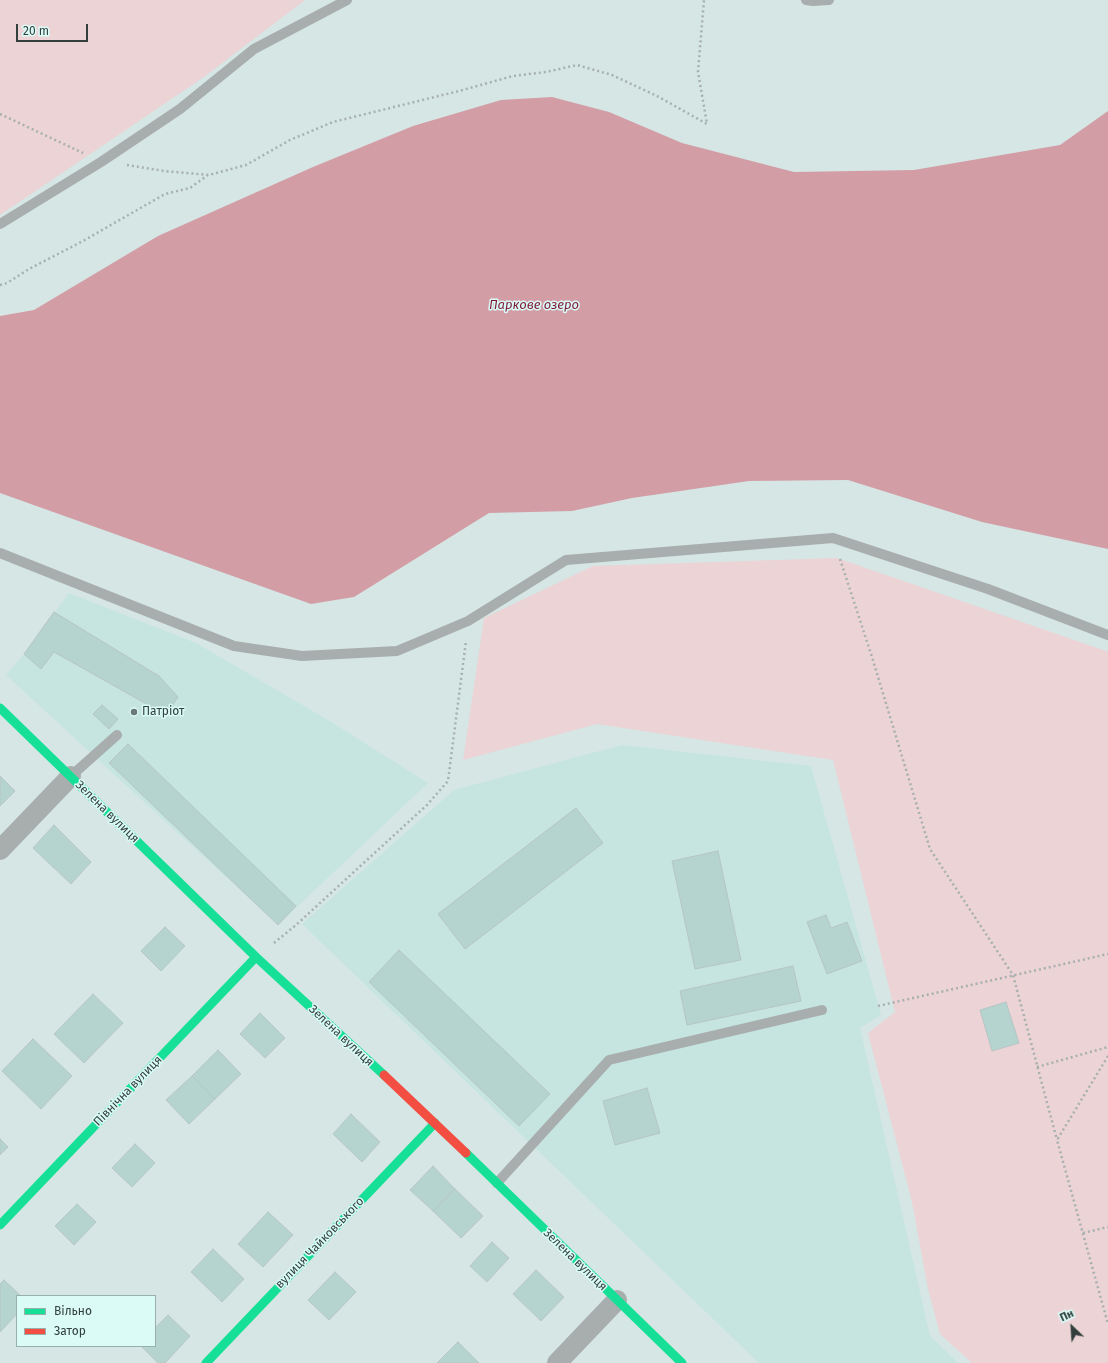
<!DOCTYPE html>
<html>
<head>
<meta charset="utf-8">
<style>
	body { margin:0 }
	#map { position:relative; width:1108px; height:1363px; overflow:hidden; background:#d5e6e4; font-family:"Fira Sans",sans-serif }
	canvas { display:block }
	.legend { position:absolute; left:16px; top:1295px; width:140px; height:52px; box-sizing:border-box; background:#dafbf6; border:1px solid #97b0ac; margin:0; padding:5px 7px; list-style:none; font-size:12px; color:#323f3d }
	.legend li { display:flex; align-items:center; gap:8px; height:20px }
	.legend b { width:20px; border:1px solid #97b0ac }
	.north { position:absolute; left:1052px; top:1307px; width:40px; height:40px; -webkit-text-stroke:3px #dafbf6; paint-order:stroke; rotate:335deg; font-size:11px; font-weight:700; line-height:16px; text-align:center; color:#323f3d }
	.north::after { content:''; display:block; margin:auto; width:14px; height:18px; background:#323f3d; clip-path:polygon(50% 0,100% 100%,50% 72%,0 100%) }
	.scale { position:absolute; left:16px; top:24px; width:72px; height:18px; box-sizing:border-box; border:2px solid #323f3d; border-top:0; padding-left:5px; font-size:12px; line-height:14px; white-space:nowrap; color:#323f3d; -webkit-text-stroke:3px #dafbf6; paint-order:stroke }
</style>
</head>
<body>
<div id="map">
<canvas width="1108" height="1363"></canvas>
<ul class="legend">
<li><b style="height:5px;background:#16e098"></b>Вільно</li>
<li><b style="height:5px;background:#f24e42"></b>Затор</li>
</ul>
<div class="north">Пн</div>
<div class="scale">20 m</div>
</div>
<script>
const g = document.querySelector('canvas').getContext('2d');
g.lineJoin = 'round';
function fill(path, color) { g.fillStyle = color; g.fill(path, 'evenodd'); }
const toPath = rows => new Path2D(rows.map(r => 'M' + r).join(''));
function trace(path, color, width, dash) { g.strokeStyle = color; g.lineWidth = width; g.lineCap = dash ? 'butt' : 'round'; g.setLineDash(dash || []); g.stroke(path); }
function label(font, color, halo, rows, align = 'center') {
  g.font = font + ' "Fira Sans",sans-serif'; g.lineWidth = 3; g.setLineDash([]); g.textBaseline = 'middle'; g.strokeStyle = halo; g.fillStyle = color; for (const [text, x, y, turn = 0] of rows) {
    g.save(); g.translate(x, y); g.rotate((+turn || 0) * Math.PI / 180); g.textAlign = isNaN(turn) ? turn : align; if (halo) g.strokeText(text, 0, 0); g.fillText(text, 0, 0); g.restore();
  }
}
const built = toPath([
	[69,593,196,643,328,720,428,783,278,925,6,675,24,654],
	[622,745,811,766,881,1015,860,1028,930,1336,958,1363,759,1363,302,924,454,790]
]);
const green = toPath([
	[0,0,305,0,204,77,0,215],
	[837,558,1106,651,1108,651,1108,1363,972,1363,940,1334,928,1289,912,1202,868,1033,895,1012,833,760,597,724,463,760,484,618,593,566]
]);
const water = toPath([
	[552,97,609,112,682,143,794,172,914,170,1060,145,1108,111,1108,549,982,522,848,480,749,481,632,498,572,511,489,513,354,597,311,604,0,493,0,316,34,310,158,236,313,167,413,126,501,100]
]);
const building = toPath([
	[54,612,159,676,178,697,166,715,54,652,41,669,24,654,54,612],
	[102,705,118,719,109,729,93,714,102,705],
	[128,744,296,906,278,925,109,763,128,744],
	[0,776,15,791,0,806,0,776],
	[576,808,603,843,465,949,438,914,576,808],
	[54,825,91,862,71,884,33,848,54,825],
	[718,851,741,960,695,969,672,861,718,851],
	[826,915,831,928,847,922,862,961,827,974,807,922,826,915],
	[165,927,185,946,161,971,141,951,165,927],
	[399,950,550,1094,519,1126,369,982,399,950],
	[793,966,801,1001,687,1025,680,991,793,966],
	[93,994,123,1023,84,1063,54,1034,93,994],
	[1006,1002,1019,1043,992,1051,980,1010,1006,1002],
	[260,1013,285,1038,265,1058,240,1034,260,1013],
	[33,1039,72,1076,41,1109,2,1071,33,1039],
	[218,1050,241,1074,215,1099,192,1076,218,1050],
	[192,1076,215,1099,189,1124,166,1100,192,1076],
	[647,1088,660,1133,615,1145,603,1101,647,1088],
	[351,1114,380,1142,362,1162,333,1134,351,1114],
	[0,1139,8,1147,0,1155,0,1139],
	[135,1144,155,1163,132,1187,112,1168,135,1144],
	[433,1166,455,1189,433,1211,410,1190,433,1166],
	[455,1189,483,1216,461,1238,433,1211,455,1189],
	[77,1204,96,1222,74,1245,55,1226,77,1204],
	[268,1212,293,1235,263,1267,238,1244,268,1212],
	[492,1242,509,1258,487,1282,470,1266,492,1242],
	[213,1249,244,1279,222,1302,191,1272,213,1249],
	[536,1270,564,1297,541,1321,513,1294,536,1270],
	[335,1272,356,1292,329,1320,308,1300,335,1272],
	[4,1280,21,1296,17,1296,17,1314,0,1332,0,1284,4,1280],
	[168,1315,190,1336,165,1363,158,1363,141,1346,155,1346,155,1328,168,1315],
	[458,1342,479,1363,437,1363,458,1342]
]);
const path = toPath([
	[0,114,83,153],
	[127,165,164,171,209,175,246,165,290,140,333,122,459,91,513,76,546,72,577,65,612,75,657,96,707,124,698,72,704,0],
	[0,285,7,283,29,269,83,241,165,194,190,188,208,175],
	[840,559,872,657,930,849,1013,975,1057,1140],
	[274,943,296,925,427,805,448,781,466,641],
	[878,1006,1108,954],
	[1108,1056,1057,1140,1108,1324],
	[1037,1067,1108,1047],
	[1083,1233,1108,1227]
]);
const lane = toPath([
	[806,0,813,1,829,0],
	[0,224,101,162,180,109,254,49,347,0],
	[0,553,234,646,302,656,397,651,468,621,566,560,833,538,988,589,1108,635],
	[71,776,117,735],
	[497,1183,609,1060,822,1010]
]);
const street = toPath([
	[0,850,71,776],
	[557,1363,617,1300]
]);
const fast = toPath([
	[0,708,256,957,384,1075],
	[466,1153,682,1363],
	[0,1225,256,957],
	[206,1363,435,1123]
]);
const jam = toPath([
	[384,1075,466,1153]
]);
const markers = [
	[134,712,4,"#6b7977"]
];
const poiNames = [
	["Патріот",142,712]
];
const streetNames = [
	["Зелена вулиця",107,812,44],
	["Зелена вулиця",341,1036,43],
	["Північна вулиця",128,1091,-46],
	["вулиця Чайковського",320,1243,-46],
	["Зелена вулиця",575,1260,44]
];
const waterNames = [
	["Паркове озеро",534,305]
];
fill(built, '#c6e5e1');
fill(green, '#ecd3d6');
fill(water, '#d39da6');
fill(building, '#b5d3cf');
trace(building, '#b7c6c4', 1);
trace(path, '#a7b0ae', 2.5, [2, 3]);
trace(lane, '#a8aead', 10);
trace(street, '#a8aead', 20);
trace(fast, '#16e098', 9);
trace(jam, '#f24e42', 9);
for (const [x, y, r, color] of markers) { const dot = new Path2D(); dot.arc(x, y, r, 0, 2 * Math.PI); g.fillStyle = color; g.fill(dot); trace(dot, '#dafbf6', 1.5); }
label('12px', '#323f3d', '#dafbf6', poiNames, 'left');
label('12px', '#323f3d', '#dafbf6', streetNames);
label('italic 13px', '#7e1a36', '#dafbf6', waterNames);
</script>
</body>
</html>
